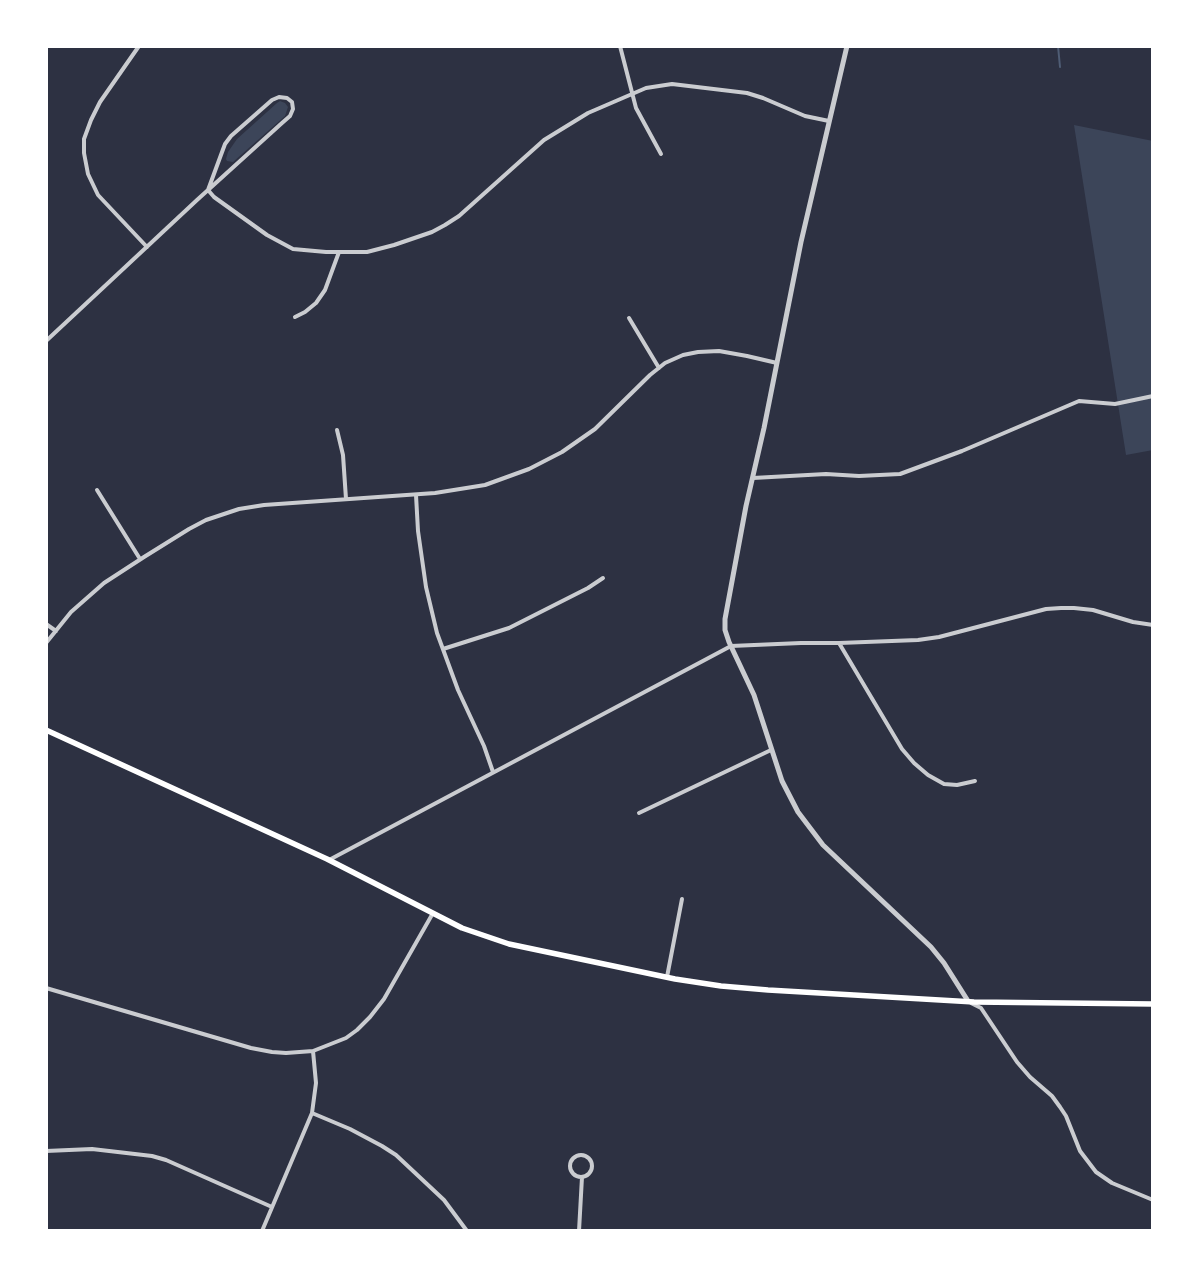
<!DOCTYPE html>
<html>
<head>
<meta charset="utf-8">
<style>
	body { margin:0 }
	#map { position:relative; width:1199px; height:1277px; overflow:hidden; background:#2d3142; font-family:"Zilla Slab",serif }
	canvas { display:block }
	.frame { position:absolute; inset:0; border:48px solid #fff; pointer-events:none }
</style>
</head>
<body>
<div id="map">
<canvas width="1199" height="1277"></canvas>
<div class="frame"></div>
</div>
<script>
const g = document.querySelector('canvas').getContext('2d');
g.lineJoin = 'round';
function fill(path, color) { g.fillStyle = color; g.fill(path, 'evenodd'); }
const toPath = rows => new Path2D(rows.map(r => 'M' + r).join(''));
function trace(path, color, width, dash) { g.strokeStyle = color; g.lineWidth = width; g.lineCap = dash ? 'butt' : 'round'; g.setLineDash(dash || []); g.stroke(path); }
const green = toPath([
	[280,101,285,103,288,107,285,116,233,162,227,161,226,159,228,152,237,139,277,103],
	[1074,125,1153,141,1153,450,1126,455]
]);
const stream = toPath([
	[1058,46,1060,67]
]);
const minor = toPath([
	[139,46,100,102,91,120,84,139,84,153,88,174,98,195,147,247],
	[620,46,636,108,661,154],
	[208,190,214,197,267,235,293,249,326,252,367,252,394,245,432,232,445,225,459,216,544,140,588,113,646,88,672,84,747,93,763,98,805,116,829,121],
	[295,317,305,312,316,303,325,290,339,252],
	[629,318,659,368],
	[46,341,197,200,282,123,290,116,293,109,292,102,287,98,279,97,272,100,231,136,225,144,208,190],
	[337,430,343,455,346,499],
	[753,478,826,474,859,476,900,474,962,451,1079,401,1115,404,1153,396],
	[97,490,140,559],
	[416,495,418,531,426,587,437,633,458,690,484,746,493,772],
	[46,624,56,631],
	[46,643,71,612,104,583,144,557,189,529,206,520,239,509,264,505,435,493,485,485,529,469,562,452,595,429,650,375,665,363,683,355,698,352,719,351,747,356,777,363],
	[839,643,902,749,914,763,928,775,944,784,957,785,975,781],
	[443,649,509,628,588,588,603,578],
	[639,813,771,750],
	[329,860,731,646,801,643,839,643,918,640,939,637,1046,609,1061,608,1074,608,1093,610,1133,622,1153,625],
	[667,977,682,899],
	[46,988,251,1048,272,1052,286,1053,313,1051,346,1038,357,1030,370,1017,384,999,433,913],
	[971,1003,981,1008,1017,1062,1030,1077,1052,1096,1060,1107,1066,1116,1080,1151,1096,1172,1112,1183,1153,1200],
	[312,1113,350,1129,382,1146,396,1155,444,1200,467,1231],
	[46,1151,92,1149,152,1156,166,1160,272,1207],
	'570 1166a11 11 0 1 1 22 0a11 11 0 1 1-22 0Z',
	[262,1231,312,1113,316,1083,313,1051],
	[579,1231,582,1177]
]);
const tertiary = toPath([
	[847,46,801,242,764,428,746,506,725,619,725,630,729,642,754,695,782,781,798,812,823,845,931,947,944,963,968,1001]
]);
const secondary = toPath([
	[46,730,327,859,462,928,509,944,675,979,721,986,768,990,974,1002,1153,1004]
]);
fill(green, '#3c4559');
trace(stream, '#4f5d75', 2);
trace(minor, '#caccd0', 4);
trace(tertiary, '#caccd0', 5);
trace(secondary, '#fff', 5.5);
</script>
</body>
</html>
